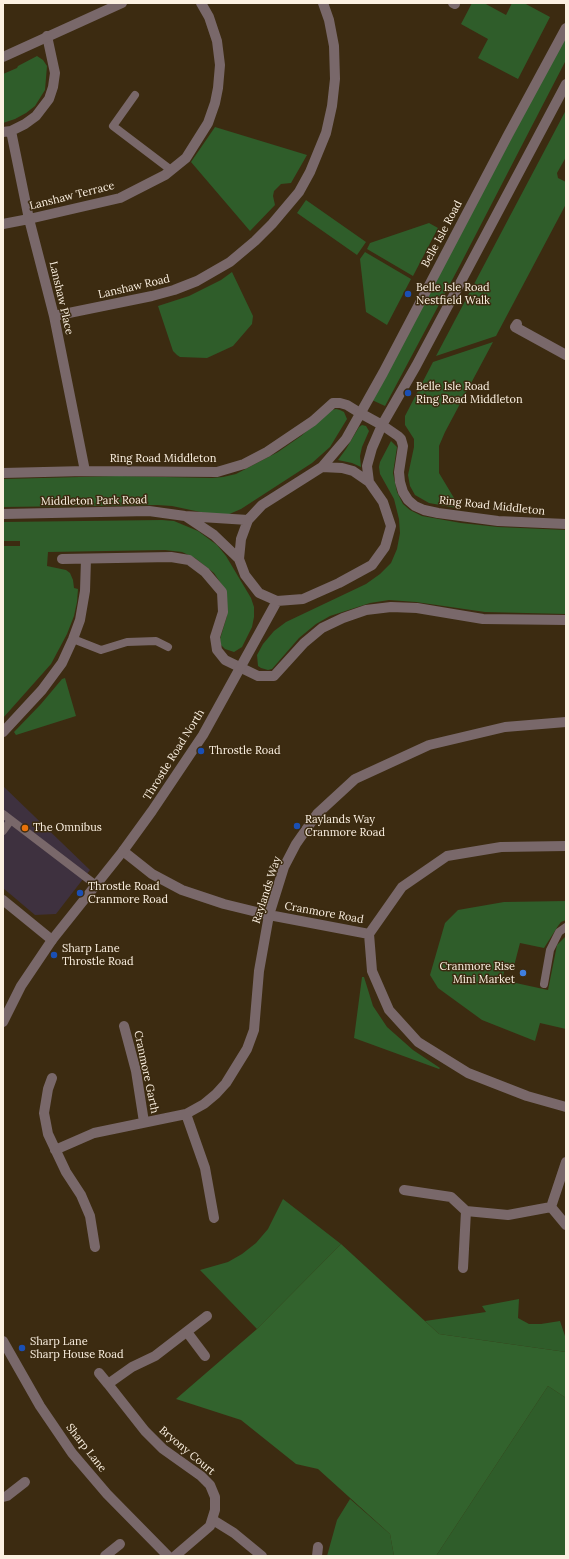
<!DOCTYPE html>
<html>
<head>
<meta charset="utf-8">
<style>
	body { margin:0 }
	#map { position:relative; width:569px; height:1559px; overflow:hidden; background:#3c2b11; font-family:Lora,serif }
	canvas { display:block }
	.frame { position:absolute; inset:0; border:4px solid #fcf1e2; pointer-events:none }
</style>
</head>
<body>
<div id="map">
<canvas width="569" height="1559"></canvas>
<div class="frame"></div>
</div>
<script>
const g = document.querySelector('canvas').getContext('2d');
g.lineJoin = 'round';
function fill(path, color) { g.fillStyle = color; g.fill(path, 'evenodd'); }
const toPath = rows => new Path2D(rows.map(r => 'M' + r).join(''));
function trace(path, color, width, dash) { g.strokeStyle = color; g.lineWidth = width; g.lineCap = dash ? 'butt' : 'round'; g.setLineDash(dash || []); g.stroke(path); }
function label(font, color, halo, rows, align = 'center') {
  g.font = font + ' Lora,serif'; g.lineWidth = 3; g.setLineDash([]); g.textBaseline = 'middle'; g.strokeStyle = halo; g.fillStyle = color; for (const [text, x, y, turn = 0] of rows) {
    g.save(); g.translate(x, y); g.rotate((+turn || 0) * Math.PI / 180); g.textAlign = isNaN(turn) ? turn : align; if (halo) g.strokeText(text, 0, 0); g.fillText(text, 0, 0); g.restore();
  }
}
const commercial = toPath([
	[3,786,90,870,56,914,35,915,3,888]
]);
const green = toPath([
	[472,3,484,3,506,15,512,3,524,3,550,17,518,79,478,58,488,39,461,24],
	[566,35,566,60,459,267,385,406,372,400],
	[37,56,43,60,47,66,45,90,35,106,26,113,15,119,3,123,3,74,17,68,18,66],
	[566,110,566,157,557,173,558,178,566,182,566,204,496,336,436,356],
	[215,127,307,155,291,183,281,184,274,191,273,196,275,205,250,231,191,162],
	[306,200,366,242,357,255,297,213],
	[429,223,438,228,413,276,367,249,370,243],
	[365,252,411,279,387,325,366,312,360,259],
	[232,272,253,316,252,324,233,346,207,358,180,357,177,355,173,351,158,306,189,296,221,280],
	[493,342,445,432,439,446,439,473,457,503,457,508,429,503,415,495,410,486,408,475,414,447,414,439,405,425,405,416,433,362],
	[336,409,340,410,344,412,347,419,330,447,312,463,241,509,227,515,205,513,172,506,157,505,3,507,3,479,118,476,212,478,223,477,236,474,278,452,301,436,331,410],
	[362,425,366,426,369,431,362,447,360,456,361,467,352,463,338,460,346,449,359,427],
	[391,441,397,447,393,473,397,492,403,504,410,510,422,516,461,523,498,527,566,530,566,614,485,612,416,602,389,600,370,603,330,616,316,624,299,638,272,669,268,670,261,668,258,666,257,655,263,644,274,631,286,622,366,584,380,574,391,563,397,549,400,533,399,519,394,499,380,474,379,467,380,462],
	[162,520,174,521,198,531,217,545,226,556,251,598,254,607,254,617,252,627,242,647,234,652,225,649,221,645,220,639,227,616,227,605,222,585,214,573,195,558,182,552,165,550,48,552,47,566,66,570,70,573,73,580,74,588,78,589,77,602,74,616,67,634,51,664,3,718,4,666,3,546,20,546,20,541,3,541,3,522],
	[65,678,76,716,16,735,14,732,41,704,62,679],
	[566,901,566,920,561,922,558,926,544,948,520,943,514,966,506,964,502,980,548,990,557,945,566,936,566,1029,540,1023,535,1041,482,1020,438,988,430,975,445,923,458,910,504,902],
	[362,977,364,977,373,1006,387,1027,413,1050,440,1068,439,1069,354,1038],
	[283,1199,341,1244,257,1329,200,1270,228,1262,242,1254,256,1243,268,1229],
	[519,1299,518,1318,529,1324,541,1324,560,1321,565,1336,566,1336,566,1352,439,1334,425,1321,486,1312,482,1306],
	[548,1386,566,1398,566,1556,436,1556],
	[350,1499,390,1534,394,1556,327,1556,337,1520]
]);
const forest = toPath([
	[341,1244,439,1334,566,1352,566,1398,548,1386,436,1556,394,1556,390,1534,318,1469,296,1464,241,1420,176,1399,257,1329]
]);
const service = toPath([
	[135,95,113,126,171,170],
	[73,639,101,650,127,642,156,641,168,647],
	[3,814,96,885],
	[3,831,11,820],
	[544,984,550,950,559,932,566,927]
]);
const minor = toPath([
	[453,3,455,4],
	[11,131,29,219,54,316,85,471],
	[3,132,11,131,25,124,36,116,49,99,53,87,55,73,47,36],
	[3,224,29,219,120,198,165,175,186,158,208,123,215,103,218,88,220,65,217,41,209,17,201,3],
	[54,316,152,296,174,290,197,281,230,262,255,241,272,224,299,192,310,172,326,133,332,106,335,79,334,46,329,20,323,3],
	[517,324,515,327,566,355],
	[3,473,85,471,217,472,244,464,267,452,313,421,333,403,340,403,347,405,360,413],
	[62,559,171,557,189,560,205,572,222,592,223,612,215,637,217,650,225,660,258,676,274,676,304,643,322,628,343,618,366,610,391,607,417,608,483,619,566,620],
	[3,732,42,690,62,663,73,639,80,620,85,591,86,559],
	[566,846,501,847,447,856,402,887,369,934,372,971,389,1010,418,1042,468,1073,527,1096,566,1107],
	[123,851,152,874,182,890,224,904,269,915,369,934],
	[3,900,52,940],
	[124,1026,136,1071,144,1122],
	[52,1078,48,1089,44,1113,48,1134,66,1172,81,1195,90,1216,95,1247],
	[186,1114,205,1168,214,1218],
	[55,1150,94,1133,186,1114,204,1104,216,1094,226,1083,247,1049,254,1030,259,971,269,915,284,867,296,844,317,814,355,779,429,745,505,727,566,722],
	[404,1190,451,1197,466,1211,508,1215,551,1207,566,1162],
	[551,1207,566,1225],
	[463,1268,466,1211],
	[187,1332,205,1356],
	[99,1373,108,1384],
	[3,1497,7,1496,25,1482],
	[213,1520,234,1533,262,1556],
	[105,1556,120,1544],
	[175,1556,210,1526,215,1510,215,1497,210,1485,201,1476,163,1449,145,1431,108,1384,132,1367,155,1356,207,1316],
	[317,1556,318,1547]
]);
const tertiary = toPath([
	[3,57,122,3],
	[360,413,382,425,398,436,401,439,403,446,399,472,400,482,403,492,408,500,415,506,424,510,438,513,498,521,566,524],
	[322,467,346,439,383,373,508,135,566,28],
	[322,467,342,468,353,471,369,482,383,502,391,526,385,547,372,565,339,583,303,599,277,601,259,593,245,575,239,559,241,539,248,520,262,505,322,467],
	[369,482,367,466,372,448,382,425,416,366,566,84],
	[3,514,149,511,185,516,248,520],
	[187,517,214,535,239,559],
	[3,1022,21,986,52,940,123,851,152,811,203,735,277,601],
	[3,1341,40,1406,72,1453,107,1494,168,1556]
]);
const markers = [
	[408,294,4,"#1a4fb4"],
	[408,393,4,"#1a4fb4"],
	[201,751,4,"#1a4fb4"],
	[297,826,4,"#1a4fb4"],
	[25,828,4,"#e8710a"],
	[80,893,4,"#1a4fb4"],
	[54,955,4,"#1a4fb4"],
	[523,973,4,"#3f7fe0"],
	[22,1348,4,"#1a4fb4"]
];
const streetNames = [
	["Lanshaw Terrace",72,196,-14],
	["Belle Isle Road",442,234,-62],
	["Lanshaw Road",134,287,-13],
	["Lanshaw Place",61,298,77],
	["Ring Road Middleton",163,459],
	["Middleton Park Road",94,501,-1],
	["Ring Road Middleton",492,506,6],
	["Throstle Road North",174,755,-58],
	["Raylands Way",267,890,-72],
	["Cranmore Road",324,913,10],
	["Cranmore Garth",146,1072,78],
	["Sharp Lane",86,1448,52],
	["Bryony Court",187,1451,40]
];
const poiNames = [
	["Belle Isle Road",416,288],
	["Nestfield Walk",416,301],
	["Belle Isle Road",416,387],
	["Ring Road Middleton",416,400],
	["Throstle Road",209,751],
	["Raylands Way",305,820],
	["Cranmore Road",305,833],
	["The Omnibus",33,828],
	["Throstle Road",88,887],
	["Cranmore Road",88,900],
	["Sharp Lane",62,949],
	["Throstle Road",62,962],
	["Cranmore Rise",515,967,"right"],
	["Mini Market",515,980,"right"],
	["Sharp Lane",30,1342],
	["Sharp House Road",30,1355]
];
fill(commercial, '#3e313f');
fill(green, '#2f5d2a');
fill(forest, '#32632d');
trace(service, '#79686a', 8);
trace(minor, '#79686a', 10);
trace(tertiary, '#79686a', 10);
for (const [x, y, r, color] of markers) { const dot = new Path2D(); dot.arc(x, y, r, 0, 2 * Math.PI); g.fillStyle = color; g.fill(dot); trace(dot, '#3c2b11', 1.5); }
label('11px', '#fcf1e2', '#3c2b11', streetNames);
label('11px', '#fcf1e2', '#3c2b11', poiNames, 'left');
</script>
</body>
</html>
